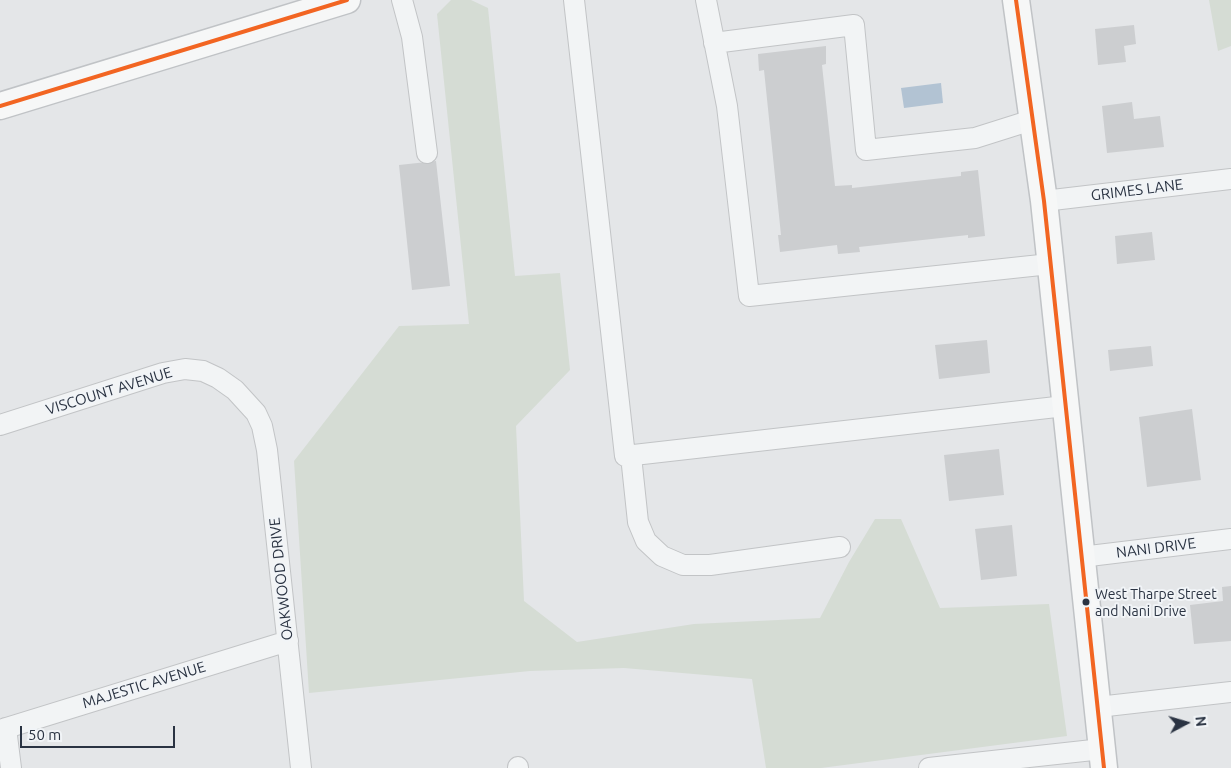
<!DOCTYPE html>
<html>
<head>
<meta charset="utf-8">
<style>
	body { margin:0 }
	#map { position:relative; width:1231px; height:768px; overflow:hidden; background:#e4e6e8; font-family:Ubuntu,sans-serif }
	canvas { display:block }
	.north { position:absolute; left:1161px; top:698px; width:50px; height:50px; -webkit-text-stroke:4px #f1f4f7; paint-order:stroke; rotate:84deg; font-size:14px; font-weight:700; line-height:20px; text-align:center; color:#2a3342 }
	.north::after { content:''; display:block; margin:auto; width:18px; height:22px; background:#2a3342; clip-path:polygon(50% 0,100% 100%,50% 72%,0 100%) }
	.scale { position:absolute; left:20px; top:726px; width:155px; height:22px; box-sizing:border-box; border:2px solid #2a3342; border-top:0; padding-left:6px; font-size:15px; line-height:18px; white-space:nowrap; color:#2a3342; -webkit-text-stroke:4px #f1f4f7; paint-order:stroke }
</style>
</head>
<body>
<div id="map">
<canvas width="1231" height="768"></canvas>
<div class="north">N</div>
<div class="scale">50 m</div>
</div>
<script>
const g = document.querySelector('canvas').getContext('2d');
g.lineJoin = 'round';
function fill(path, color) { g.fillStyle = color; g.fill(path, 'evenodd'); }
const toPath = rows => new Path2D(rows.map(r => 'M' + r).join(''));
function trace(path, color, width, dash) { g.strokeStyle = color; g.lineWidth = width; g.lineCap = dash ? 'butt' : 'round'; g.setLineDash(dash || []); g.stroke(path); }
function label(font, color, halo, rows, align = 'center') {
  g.font = font + ' Ubuntu,sans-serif'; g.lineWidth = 4; g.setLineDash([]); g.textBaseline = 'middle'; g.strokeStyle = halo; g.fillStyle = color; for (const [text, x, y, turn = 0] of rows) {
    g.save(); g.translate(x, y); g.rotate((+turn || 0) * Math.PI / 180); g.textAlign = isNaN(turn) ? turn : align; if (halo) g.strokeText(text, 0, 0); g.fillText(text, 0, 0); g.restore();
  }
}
const green = toPath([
	[451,0,471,0,488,8,515,276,560,273,570,370,516,426,524,601,577,642,694,624,820,618,849,562,875,519,901,519,940,608,1049,604,1067,736,821,768,766,768,752,679,624,668,530,671,309,693,294,461,399,326,469,324,437,14],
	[1209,0,1231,0,1231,46,1218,51]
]);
const water = toPath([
	[941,83,943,103,904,108,901,88]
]);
const building = toPath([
	[1134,25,1136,44,1124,46,1126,62,1098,65,1095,29],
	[826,46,826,64,822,65,835,186,852,185,852,188,961,176,961,172,978,170,985,236,968,238,968,235,859,247,860,252,838,254,837,245,780,252,778,235,781,235,764,70,759,71,758,54],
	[1132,102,1134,119,1160,116,1164,147,1107,153,1102,106],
	[436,161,450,286,412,290,399,165],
	[1152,232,1155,260,1117,264,1115,236],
	[987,340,990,373,939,379,935,345],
	[1151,346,1153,366,1110,371,1108,350],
	[1192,409,1201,480,1147,487,1139,417],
	[999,449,1004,495,949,501,944,455],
	[1012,525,1017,576,981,580,975,529],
	[1231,586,1231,641,1194,644,1190,605,1223,601,1222,587]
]);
const minor = toPath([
	[402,0,412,37,427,153],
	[574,0,625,456,1065,406],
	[706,0,727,106,749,296,1050,264],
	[714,43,854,25,866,150,975,138,1032,120],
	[1044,201,1231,179],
	[0,425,163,373,185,369,203,371,218,378,235,390,256,413,262,426,267,450,301,768],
	[631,456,638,522,646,541,662,556,683,565,710,565,840,547],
	[1081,557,1231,539],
	[1098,707,1231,692],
	[6,728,11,768],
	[0,730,288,641],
	[518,767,518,768],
	[929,768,1102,749]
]);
const major = toPath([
	[1016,0,1044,201,1104,768],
	[0,106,347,0]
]);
const bus1 = toPath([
	[1016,0,1044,201,1104,768],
	[0,106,347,0]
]);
const markers = [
	[1086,602,4.5,"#2a3342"]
];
const busNames = [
	["West Tharpe Street",1095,594],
	["and Nani Drive",1095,611]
];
const streetNames = [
	["GRIMES LANE",1137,190,-7],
	["VISCOUNT AVENUE",109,391,-17],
	["NANI DRIVE",1156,548,-7],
	["OAKWOOD DRIVE",281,579,-96],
	["MAJESTIC AVENUE",144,685,-17]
];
fill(green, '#d5dcd4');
fill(water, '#b2c3d3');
fill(building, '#ccced0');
trace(minor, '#c2c4c6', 22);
trace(major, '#c0c3c6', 29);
trace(minor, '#f2f4f5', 20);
trace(major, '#f6f7f7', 26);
trace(bus1, '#f26522', 4);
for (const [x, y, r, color] of markers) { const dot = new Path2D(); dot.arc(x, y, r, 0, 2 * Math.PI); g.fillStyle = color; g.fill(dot); trace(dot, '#f1f4f7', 2); }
label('14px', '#2a3342', '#f1f4f7', busNames, 'left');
label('15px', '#2a3342', '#f1f4f7', streetNames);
</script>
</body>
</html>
